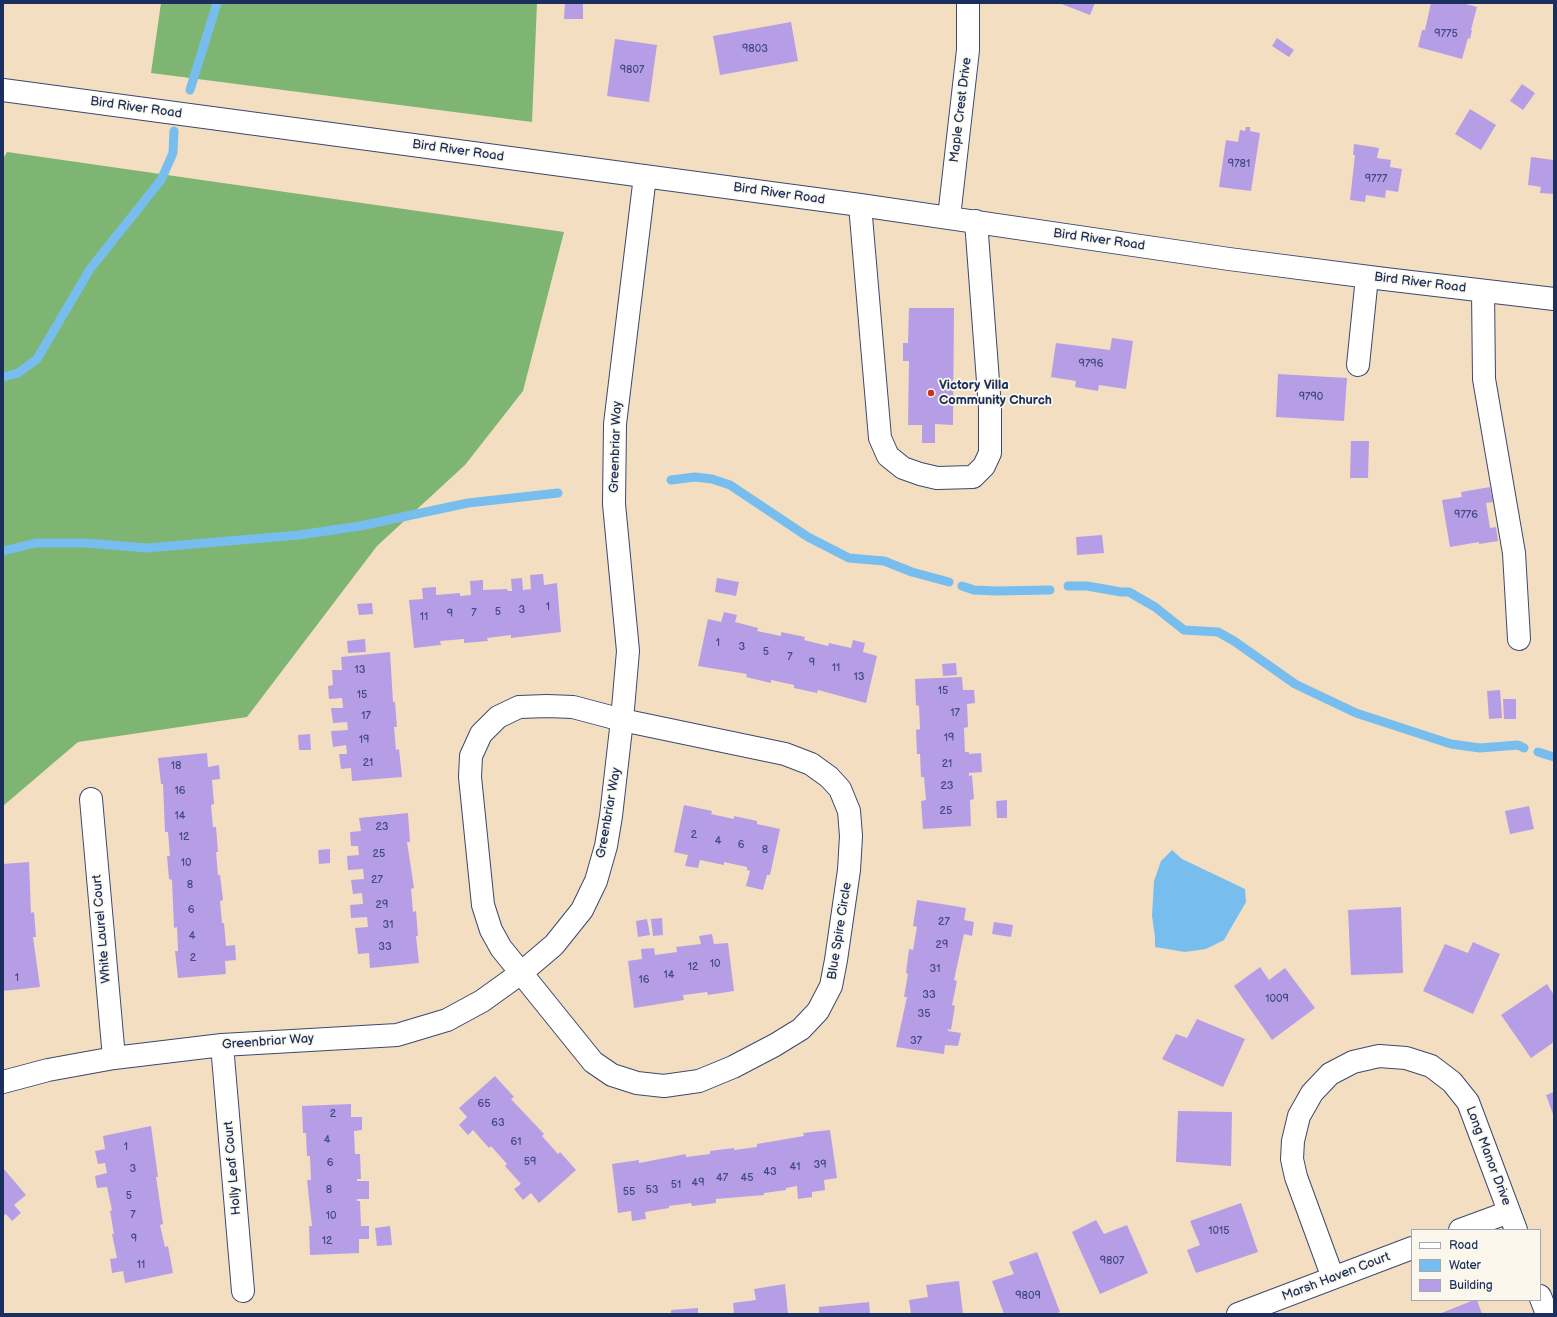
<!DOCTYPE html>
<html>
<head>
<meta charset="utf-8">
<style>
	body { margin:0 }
	#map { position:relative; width:1557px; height:1317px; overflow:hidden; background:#f3dec1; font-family:"Balsamiq Sans",sans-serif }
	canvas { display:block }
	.frame { position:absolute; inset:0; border:4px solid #1b2f5e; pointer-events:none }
	.legend { position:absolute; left:1411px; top:1229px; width:130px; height:72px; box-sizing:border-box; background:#fbf7ec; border:1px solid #a1a7b3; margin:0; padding:5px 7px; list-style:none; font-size:12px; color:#1b2f5e }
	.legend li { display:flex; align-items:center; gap:8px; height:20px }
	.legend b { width:20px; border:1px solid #a1a7b3 }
</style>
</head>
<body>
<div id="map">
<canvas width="1557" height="1317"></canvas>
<div class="frame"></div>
<ul class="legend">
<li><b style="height:5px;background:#fff"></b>Road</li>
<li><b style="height:11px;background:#77beef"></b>Water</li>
<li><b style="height:11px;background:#b69ee7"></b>Building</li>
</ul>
</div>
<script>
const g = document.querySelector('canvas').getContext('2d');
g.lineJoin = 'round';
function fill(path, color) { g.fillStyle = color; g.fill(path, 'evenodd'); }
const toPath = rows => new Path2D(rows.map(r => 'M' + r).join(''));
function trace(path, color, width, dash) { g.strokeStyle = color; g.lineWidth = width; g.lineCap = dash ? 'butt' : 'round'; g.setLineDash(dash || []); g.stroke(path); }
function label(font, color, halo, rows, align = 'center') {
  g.font = font + ' "Balsamiq Sans",sans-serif'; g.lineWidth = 3.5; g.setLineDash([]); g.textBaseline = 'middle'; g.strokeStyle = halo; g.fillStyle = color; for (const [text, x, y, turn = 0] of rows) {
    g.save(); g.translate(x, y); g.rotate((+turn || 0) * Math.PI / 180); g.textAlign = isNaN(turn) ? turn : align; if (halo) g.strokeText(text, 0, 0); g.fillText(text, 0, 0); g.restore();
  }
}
const forest = toPath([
	[161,3,537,3,532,122,151,73],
	[7,152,564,232,523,391,465,465,377,546,247,717,78,742,3,806,3,159]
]);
const water = toPath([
	[1172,850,1182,859,1245,889,1246,902,1224,940,1206,949,1185,952,1155,947,1155,937,1152,916,1154,881,1161,861]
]);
const stream = toPath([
	[190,90,217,3],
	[3,377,18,373,37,359,90,269,161,180,173,153,174,131],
	[671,480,695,477,712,479,730,485,808,537,849,558,884,561,912,572,949,582],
	[3,551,36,543,86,543,147,548,299,535,360,526,468,503,558,493],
	[962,586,974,590,996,591,1050,590],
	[1068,586,1087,586,1121,592,1129,592,1155,607,1184,630,1218,632,1234,641,1295,684,1356,713,1451,744,1480,748,1518,745,1524,748],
	[1538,752,1554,757]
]);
const building = toPath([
	[565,3,583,3,583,19,564,19],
	[1059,3,1095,3,1090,15],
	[1431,3,1462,3,1477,7,1471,30,1472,30,1470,39,1468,38,1462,59,1418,47,1422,30,1425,30],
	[791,22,798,61,720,75,713,36],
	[1277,38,1294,50,1289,57,1272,46],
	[615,39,657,45,649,102,607,96],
	[1522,84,1535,93,1523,110,1510,101],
	[1470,109,1496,125,1481,150,1455,134],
	[1246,127,1250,127,1250,131,1260,133,1251,191,1219,187,1226,140,1238,142,1240,130,1245,131],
	[1354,144,1379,148,1377,158,1391,160,1390,167,1402,169,1398,192,1386,190,1385,198,1366,195,1365,202,1350,200,1355,155,1353,155],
	[1531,157,1554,160,1554,194,1540,193,1541,187,1528,185],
	[909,308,954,308,953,425,935,424,935,443,922,443,922,425,908,425,909,361,903,361,903,343,908,343],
	[1112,338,1133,341,1126,389,1099,385,1098,391,1075,387,1076,381,1051,377,1056,343,1110,350],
	[1278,374,1347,378,1344,421,1276,417],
	[1351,441,1369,441,1368,478,1350,478],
	[1490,487,1493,502,1486,503,1490,528,1496,527,1498,541,1479,544,1479,542,1450,547,1442,500,1462,497,1461,492],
	[1102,535,1104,553,1077,555,1076,537],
	[543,574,544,585,557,583,561,632,511,638,511,635,487,638,488,641,464,643,464,639,440,641,441,645,414,648,409,600,423,599,422,588,436,587,436,595,460,593,460,596,471,595,470,581,483,580,483,590,507,589,508,591,512,591,511,579,522,578,523,590,531,589,530,575],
	[717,578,739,582,736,596,715,592],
	[372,603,373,614,359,615,357,604],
	[724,612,737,615,735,622,758,628,757,631,781,636,781,632,805,637,804,640,828,646,829,643,851,648,853,640,865,643,863,652,877,656,866,703,818,690,817,693,794,688,794,685,771,680,771,683,746,677,747,674,698,666,708,619,721,622],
	[365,639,366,652,348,653,347,641],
	[390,652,393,702,395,702,397,727,394,727,396,750,399,749,402,777,352,781,351,768,341,769,339,754,347,754,346,745,333,747,331,731,348,730,347,722,333,723,331,708,343,708,342,698,329,699,328,686,333,685,332,670,342,670,341,657],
	[956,663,957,675,943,676,942,664],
	[962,677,963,690,974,690,975,703,967,704,968,727,964,728,965,752,969,752,969,754,981,753,982,772,969,773,969,776,972,775,974,799,970,800,971,826,923,829,921,801,926,800,924,777,921,777,920,754,917,754,916,730,920,729,919,706,916,705,915,679],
	[1500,690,1502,718,1489,719,1487,691],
	[1503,699,1516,699,1516,719,1504,719],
	[310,734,311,750,299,750,298,735],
	[207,753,208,767,219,765,220,779,212,780,214,804,211,805,213,827,216,827,218,852,216,852,218,875,220,875,223,900,220,901,222,923,224,923,226,946,235,945,236,960,225,961,226,974,178,978,175,951,178,951,177,927,174,928,172,880,169,879,167,856,170,856,168,832,165,832,163,784,161,784,158,758],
	[1007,800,1007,818,997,818,996,801],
	[684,805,712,811,711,814,734,819,734,816,757,821,757,824,780,829,770,875,767,875,763,890,746,886,750,871,747,870,747,867,724,862,724,865,700,860,698,868,685,866,688,855,674,852],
	[1529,806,1534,829,1510,834,1505,811],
	[408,813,410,842,407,842,414,888,411,889,413,912,416,911,418,936,416,936,419,963,370,968,369,953,358,954,355,928,368,927,367,917,351,918,350,905,363,904,362,893,353,894,351,880,364,879,363,869,348,870,347,856,359,855,358,846,351,846,350,832,361,831,359,818],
	[330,849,330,863,319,864,318,850],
	[29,862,31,913,34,912,36,937,33,937,40,987,3,991,3,864],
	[917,900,966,908,964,920,974,922,972,936,964,934,954,980,957,981,952,1005,955,1006,951,1030,948,1029,948,1031,961,1033,958,1046,945,1045,944,1054,896,1047,907,997,904,997,908,974,906,973,909,949,913,950,917,927,913,926],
	[1401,907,1403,973,1351,975,1348,910],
	[662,918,663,935,653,936,651,919],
	[647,919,650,935,638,937,636,921],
	[994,922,1013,925,1011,937,992,934],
	[712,934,714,944,728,943,734,991,708,995,707,992,683,995,684,1000,634,1008,628,961,642,959,641,949,654,948,655,955,677,952,676,947,701,944,699,936],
	[1473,942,1500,954,1473,1014,1423,991,1445,944,1468,953],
	[1260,967,1269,980,1285,968,1315,1008,1272,1040,1234,986],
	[1547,984,1554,995,1554,1042,1531,1058,1501,1015],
	[1197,1019,1245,1039,1223,1087,1162,1059,1176,1034,1187,1038],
	[495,1076,514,1097,511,1099,544,1134,542,1136,558,1154,560,1152,576,1170,539,1203,531,1193,523,1200,514,1189,521,1184,505,1166,507,1164,491,1146,489,1148,473,1130,468,1135,459,1125,467,1117,459,1108],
	[1554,1092,1554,1117,1546,1095],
	[351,1104,351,1117,362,1117,362,1130,354,1131,355,1154,360,1154,361,1179,357,1179,357,1181,369,1181,369,1199,357,1199,357,1201,360,1201,361,1226,369,1226,369,1239,359,1239,359,1253,310,1255,309,1226,312,1226,307,1180,311,1180,310,1156,307,1156,306,1133,303,1133,302,1106],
	[1178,1111,1232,1112,1231,1166,1176,1162],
	[151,1126,158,1177,156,1177,163,1224,160,1225,165,1247,168,1246,173,1273,125,1283,123,1271,112,1273,110,1259,117,1258,112,1234,114,1234,110,1211,112,1210,107,1187,97,1188,95,1176,107,1173,105,1163,98,1164,95,1151,105,1149,103,1136],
	[830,1130,837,1178,824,1180,825,1190,812,1192,812,1197,798,1199,797,1186,786,1188,786,1190,764,1193,764,1195,716,1199,716,1203,692,1206,691,1203,669,1206,669,1208,645,1212,646,1219,632,1221,631,1211,618,1213,612,1164,639,1160,639,1163,686,1154,686,1157,710,1154,710,1151,734,1148,734,1150,757,1147,757,1144,804,1136,803,1133],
	[3,1168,26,1195,14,1205,21,1213,12,1221,6,1214,3,1216],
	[1241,1203,1258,1252,1196,1273,1187,1250,1200,1245,1190,1221],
	[1096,1220,1104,1234,1127,1225,1148,1273,1100,1294,1072,1232],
	[390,1226,392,1245,377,1246,375,1228],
	[1037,1252,1060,1312,1053,1314,1004,1314,992,1281,1014,1274,1009,1262],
	[959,1281,963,1314,911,1314,909,1300,928,1297,926,1285],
	[785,1284,788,1314,734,1314,733,1303,756,1300,754,1289],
	[1474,1300,1477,1300,1482,1314,1439,1314],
	[869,1302,870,1314,819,1314,819,1307],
	[698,1308,698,1314,671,1314,671,1310]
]);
const minor = toPath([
	[3,90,860,205,1229,259,1385,279,1554,299],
	[860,205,880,438,888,456,903,468,920,474,937,478,973,477,984,466,990,453,990,408,976,221],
	[949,217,968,50,968,3],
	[1483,291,1484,379,1514,553,1519,639],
	[1358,365,1367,277],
	[547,706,573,707,622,720,785,754,811,764,829,777,840,789,849,811,851,836,849,870,836,960,831,986,818,1011,801,1029,775,1045,733,1067,699,1081,664,1086,637,1083,612,1075,593,1062,501,948,491,930,483,905,470,777,471,756,481,734,498,717,519,707,547,706],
	[91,799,114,1058],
	[222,1045,243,1291],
	[3,1082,48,1070,114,1058,222,1045,397,1035,447,1020,482,1001,521,973,554,945,582,910,596,881,606,846,611,816,622,720,628,651,614,504,615,424,645,176],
	[1460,1230,1509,1212],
	[1333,1278,1296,1177,1292,1159,1293,1141,1299,1116,1312,1093,1330,1074,1353,1062,1379,1056,1406,1058,1431,1066,1452,1082,1468,1102,1516,1230],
	[1540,1296,1547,1314],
	[1238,1314,1412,1248]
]);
const markers = [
	[931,393,4,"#c8321e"]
];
const numberNames = [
	["9775",1446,34],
	["9803",755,49],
	["9807",632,70],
	["9781",1239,164],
	["9777",1376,179],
	["9796",1091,364],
	["9790",1311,397],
	["9776",1466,515],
	["1",548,607],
	["3",522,610],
	["5",498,612],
	["7",474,613],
	["9",450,614],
	["11",424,617],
	["1",718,643],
	["3",742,647],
	["5",766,652],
	["7",790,657],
	["9",812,663],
	["11",836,668],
	["13",360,670],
	["13",859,677],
	["15",943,691],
	["15",362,695],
	["17",955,713],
	["17",366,716],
	["19",949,738],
	["19",364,740],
	["21",368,763],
	["21",947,764],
	["18",176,766],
	["23",947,786],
	["16",180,791],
	["25",946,811],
	["14",180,816],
	["23",382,827],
	["2",694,835],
	["12",184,837],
	["4",718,841],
	["6",741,845],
	["8",765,850],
	["25",379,854],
	["10",186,863],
	["27",377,880],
	["8",190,885],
	["29",382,905],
	["6",191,910],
	["27",944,922],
	["31",388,925],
	["4",192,936],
	["29",942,945],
	["33",385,947],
	["2",193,958],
	["10",715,964],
	["12",693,967],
	["31",935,969],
	["14",669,975],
	["1",17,978],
	["16",644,980],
	["33",929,995],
	["1009",1277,999],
	["35",924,1014],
	["37",916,1041],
	["65",484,1104],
	["2",333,1114],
	["63",498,1123],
	["4",327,1140],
	["61",516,1142],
	["1",126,1147],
	["59",530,1162],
	["6",330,1163],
	["39",820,1165],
	["41",795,1167],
	["3",133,1169],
	["43",770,1172],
	["47",722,1178],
	["45",747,1178],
	["49",698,1183],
	["51",676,1185],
	["8",329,1190],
	["53",652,1190],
	["55",629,1192],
	["5",129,1196],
	["7",133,1215],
	["10",331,1216],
	["1015",1219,1231],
	["9",134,1239],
	["12",327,1241],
	["9807",1112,1261],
	["11",141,1265],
	["9809",1028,1296]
];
const streetNames = [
	["Bird River Road",136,108,8],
	["Maple Crest Drive",961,110,-83],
	["Bird River Road",458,151,8],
	["Bird River Road",779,194,8],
	["Bird River Road",1099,240,8],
	["Bird River Road",1420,283,7],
	["Greenbriar Way",616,447,-88],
	["Greenbriar Way",609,813,-80],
	["White Laurel Court",102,929,-95],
	["Blue Spire Circle",840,931,-81],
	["Greenbriar Way",268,1042,-4],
	["Long Manor Drive",1488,1156,69],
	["Holly Leaf Court",233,1168,-95],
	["Marsh Haven Court",1336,1277,-21]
];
const poiNames = [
	["Victory Villa",939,386],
	["Community Church",939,401]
];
fill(forest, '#7eb572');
fill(water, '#77beef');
trace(stream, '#77beef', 9);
fill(building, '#b69ee7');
trace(minor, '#3b496d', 24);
trace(minor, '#fff', 22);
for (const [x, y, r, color] of markers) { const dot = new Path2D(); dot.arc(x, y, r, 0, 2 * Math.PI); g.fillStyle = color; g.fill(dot); trace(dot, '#fbf7ec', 1.5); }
label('11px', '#424b80', null, numberNames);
label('13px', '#1b2f5e', '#fbf7ec', streetNames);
label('bold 13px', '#1b2f5e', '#fbf7ec', poiNames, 'left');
</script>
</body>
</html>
